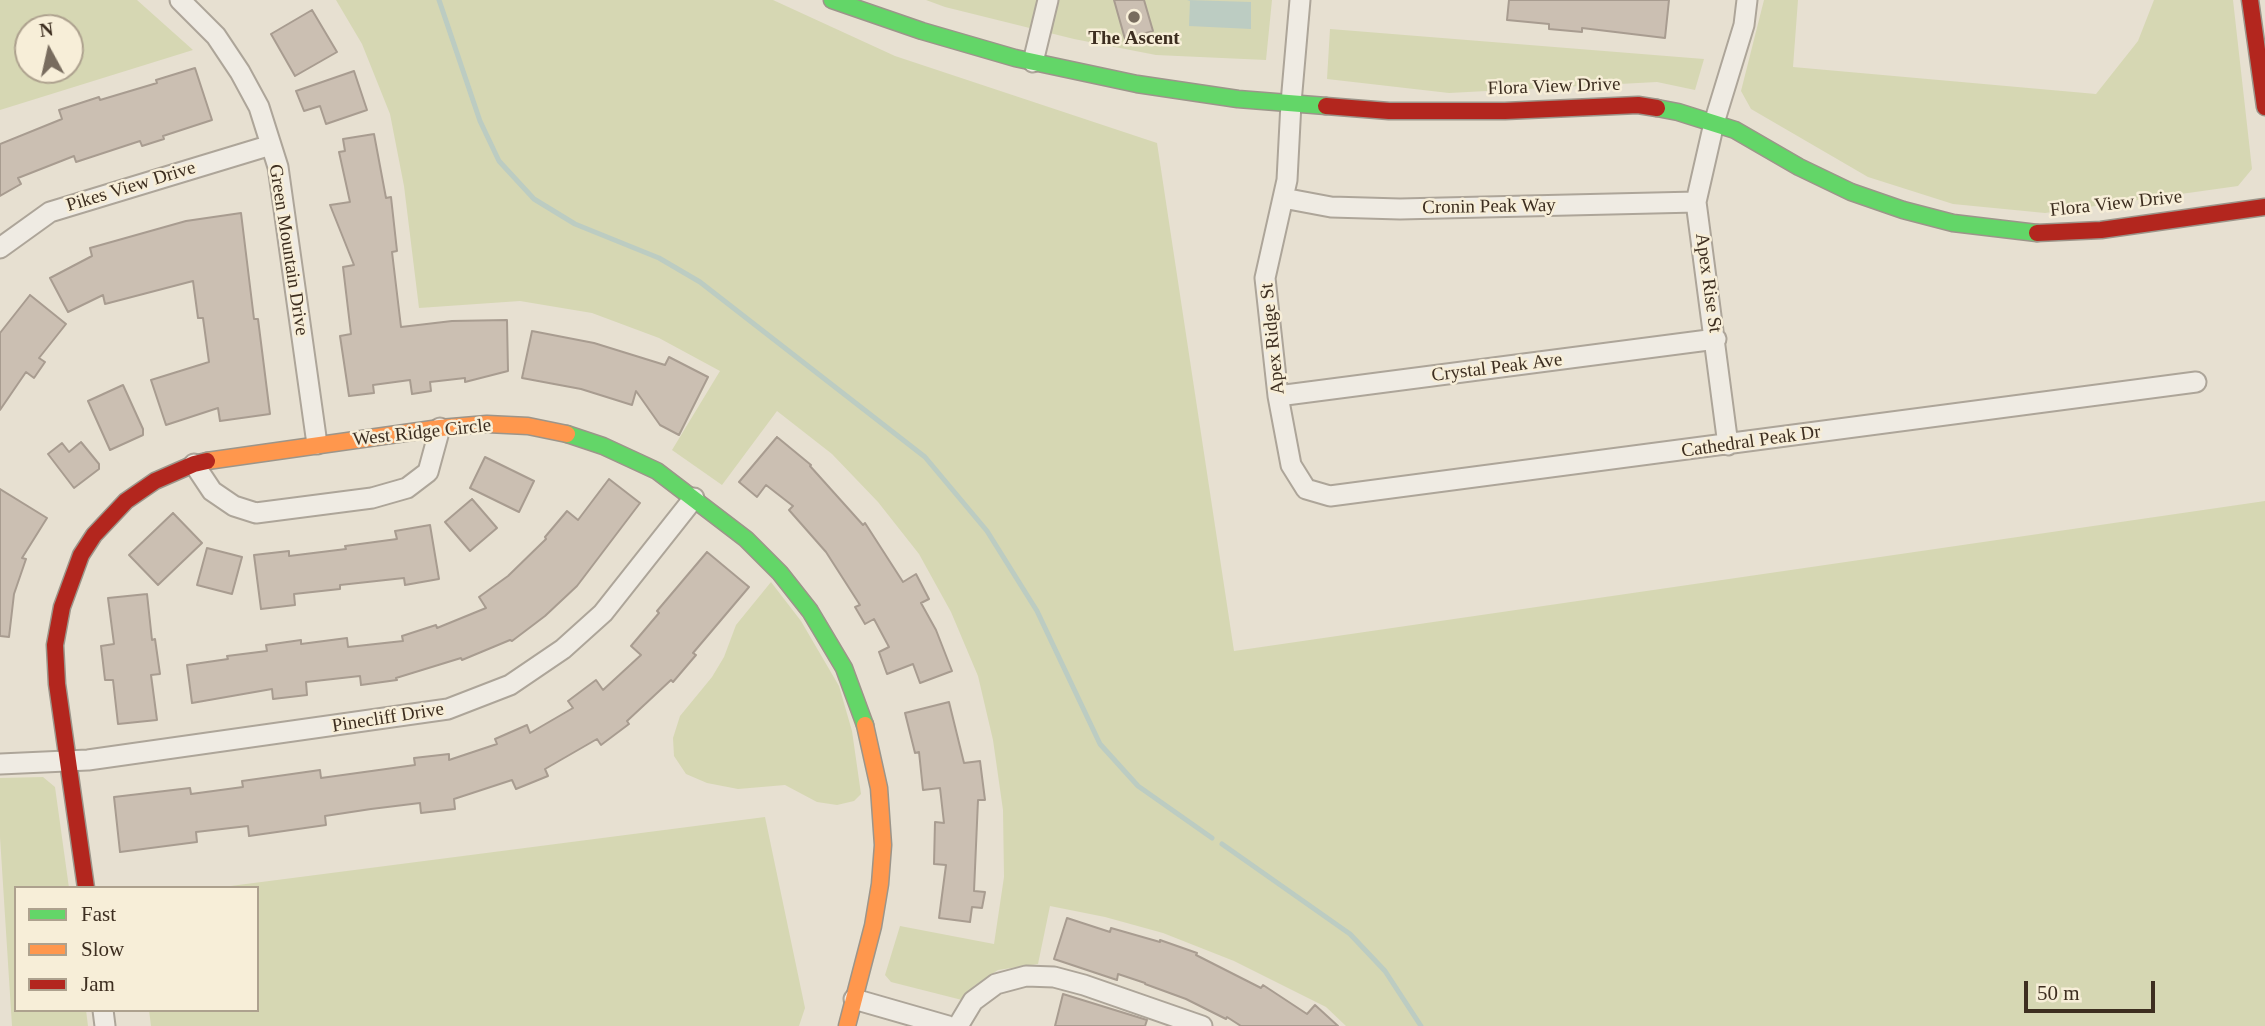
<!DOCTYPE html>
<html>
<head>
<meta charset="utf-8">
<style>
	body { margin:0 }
	#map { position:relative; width:2265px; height:1026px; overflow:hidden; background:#e7e0d1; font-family:Georgia,serif }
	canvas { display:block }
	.legend { position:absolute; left:14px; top:886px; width:245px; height:126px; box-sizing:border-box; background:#f7eed8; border:2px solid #ada18e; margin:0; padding:9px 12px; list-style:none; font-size:21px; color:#3d2e20 }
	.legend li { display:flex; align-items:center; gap:14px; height:35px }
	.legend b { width:35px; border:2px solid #ada18e }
	.north { position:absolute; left:14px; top:14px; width:70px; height:70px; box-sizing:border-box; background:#f7eed8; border:2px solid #ada18e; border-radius:50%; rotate:352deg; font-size:19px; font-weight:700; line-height:28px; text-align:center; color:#3d2e20 }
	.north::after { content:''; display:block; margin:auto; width:24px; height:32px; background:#786c5e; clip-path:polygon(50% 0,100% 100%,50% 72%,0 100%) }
	.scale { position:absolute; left:2024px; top:981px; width:131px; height:32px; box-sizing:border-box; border:4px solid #3d2e20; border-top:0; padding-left:9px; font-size:21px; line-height:24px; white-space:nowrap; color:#3d2e20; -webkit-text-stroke:5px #f7eed8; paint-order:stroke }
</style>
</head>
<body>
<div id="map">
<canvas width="2265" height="1026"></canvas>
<ul class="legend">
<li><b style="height:9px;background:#63d668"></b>Fast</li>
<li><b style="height:9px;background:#ff974d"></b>Slow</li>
<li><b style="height:9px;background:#b3261e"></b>Jam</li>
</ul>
<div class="north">N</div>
<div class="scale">50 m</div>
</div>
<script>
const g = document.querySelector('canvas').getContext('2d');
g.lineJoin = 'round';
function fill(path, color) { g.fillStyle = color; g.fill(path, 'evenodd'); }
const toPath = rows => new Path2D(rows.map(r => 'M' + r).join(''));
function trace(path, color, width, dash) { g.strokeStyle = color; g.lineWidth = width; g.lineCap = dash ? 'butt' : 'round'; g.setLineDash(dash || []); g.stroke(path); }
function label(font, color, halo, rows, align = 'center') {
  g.font = font + ' Georgia,serif'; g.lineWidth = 5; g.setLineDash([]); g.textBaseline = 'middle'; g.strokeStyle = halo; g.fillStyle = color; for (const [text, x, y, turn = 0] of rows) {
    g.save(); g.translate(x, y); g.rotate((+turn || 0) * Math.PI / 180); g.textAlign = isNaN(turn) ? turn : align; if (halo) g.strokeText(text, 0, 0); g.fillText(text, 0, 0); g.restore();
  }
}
const green = toPath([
	[0,0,137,0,193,50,0,110],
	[28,28,70,28,70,70,28,70],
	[336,0,773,0,895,56,1157,143,1234,651,2265,501,2265,1026,1346,1026,1326,1007,1234,961,1163,933,1105,917,1050,906,1038,964,998,970,974,986,962,1000,891,982,885,975,900,926,994,944,1004,877,1003,810,993,740,978,676,951,612,919,554,878,502,832,454,777,411,722,485,672,450,720,371,659,338,592,313,520,301,419,308,404,186,390,114,362,44],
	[926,0,1272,0,1266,60,1156,55,1074,39,945,7],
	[1764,0,1798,0,1793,67,2096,94,2138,41,2154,0,2233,0,2252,169,2238,186,2045,213,1953,204,1868,177,1751,109,1741,91],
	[1330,29,1704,59,1695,90,1657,82,1449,93,1327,79],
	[771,582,801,621,839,686,852,731,861,794,854,801,837,805,817,802,785,785,738,789,707,783,686,774,674,756,673,738,680,716,712,677,724,657,736,625],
	[43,777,55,787,69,888,16,888,16,1010,86,1010,88,1026,12,1026,0,837,0,778],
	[765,817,805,1008,799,1026,151,1026,149,1010,257,1010,257,888,215,888]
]);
const water = toPath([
	[1187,0,1251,2,1251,29,1189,26,1190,1]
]);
const stream = toPath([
	[439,0,480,121,499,161,534,199,575,224,659,258,700,282,925,457,987,531,1037,611,1100,744,1138,786,1212,838],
	[1222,844,1350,934,1385,971,1421,1026]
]);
const building = toPath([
	[1114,0,1144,0,1153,31,1125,39,1114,0],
	[1509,0,1669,0,1665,38,1582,28,1582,32,1549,29,1549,24,1507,20,1509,0],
	[312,10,337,52,295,76,271,34,312,10],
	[195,68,212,120,163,136,164,139,142,146,140,141,76,162,74,156,18,178,21,184,0,196,0,144,62,119,59,110,99,97,100,100,157,83,156,80,195,68],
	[354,71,367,110,326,124,320,106,304,111,296,91,354,71],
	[374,134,386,198,391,197,397,251,392,252,401,327,452,321,507,320,508,371,465,382,465,378,430,382,431,391,412,394,410,380,373,385,374,393,349,396,340,336,351,334,343,267,354,265,330,205,350,202,339,152,345,151,343,139,374,134],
	[241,213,254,319,258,319,270,414,220,421,218,408,166,425,151,380,209,362,203,318,198,318,193,281,105,304,103,295,68,312,50,278,92,256,90,248,186,221,241,213],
	[30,295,66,324,39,358,45,362,34,378,26,372,0,410,0,333,30,295],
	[532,331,594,343,665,365,669,357,708,377,679,435,660,425,636,391,632,405,581,389,522,378,532,331],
	[123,385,143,429,143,435,110,450,88,401,123,385],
	[777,437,811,465,810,466,863,525,865,523,903,582,916,574,929,599,921,603,936,630,952,671,920,683,913,664,887,674,879,652,889,647,874,619,865,624,855,607,860,605,826,552,789,510,793,506,766,485,757,497,739,482,777,437],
	[81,442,99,464,99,469,74,488,48,454,62,443,69,452,81,442],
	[485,457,534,481,519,512,470,488,485,457],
	[609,479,640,503,577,586,545,616,512,641,510,640,462,660,461,658,396,678,397,680,361,685,360,676,306,682,307,695,273,699,272,689,192,703,187,665,228,659,227,656,267,651,266,645,301,640,301,644,347,638,348,647,403,641,402,636,436,625,437,628,486,608,479,597,508,576,546,539,545,537,567,511,578,520,609,479],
	[0,489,47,518,22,558,26,559,14,594,9,637,0,636,0,489],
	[472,499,497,528,470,551,445,522,472,499],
	[173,513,202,543,158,585,129,555,173,513],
	[430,525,439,579,405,585,404,578,340,585,340,589,294,594,295,605,261,609,254,555,289,551,289,556,346,549,345,546,397,539,395,531,430,525],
	[207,548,242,557,232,594,197,585,207,548],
	[707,552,749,587,693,653,696,655,673,682,671,680,627,721,629,724,601,745,597,739,545,769,548,776,516,789,512,780,454,799,455,809,421,813,420,803,371,809,325,816,326,825,249,836,248,826,196,832,197,842,120,852,114,797,190,788,191,794,243,787,242,781,285,775,320,770,321,778,415,765,414,758,449,754,449,760,497,744,495,739,527,725,530,733,573,708,568,701,596,680,603,690,641,655,631,646,659,613,657,611,707,552],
	[147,594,152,640,155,639,160,674,151,675,157,720,118,724,113,680,105,680,101,646,114,644,108,598,147,594],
	[949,702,964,763,980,761,985,800,978,800,974,891,985,892,982,908,972,907,970,922,939,918,946,865,934,864,935,822,944,823,940,788,923,790,919,752,915,753,905,713,949,702],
	[1067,918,1110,932,1111,928,1160,942,1160,940,1197,953,1196,955,1261,988,1263,985,1307,1014,1315,1005,1338,1026,1241,1026,1227,1017,1226,1019,1186,999,1145,984,1145,983,1118,974,1117,980,1054,959,1067,918],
	[1063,994,1147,1020,1145,1026,1055,1026,1063,994]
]);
const street = toPath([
	[180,0,216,36,240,72,259,107,278,167,317,444],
	[1300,0,1291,103,1287,180,1265,278,1278,396,1291,465,1306,489,1330,496,2196,382],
	[1033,62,1048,0],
	[1283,198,1331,207,1400,209,1696,202],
	[0,248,50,212,271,145],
	[1278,396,1716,339],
	[1728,445,1696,202,1714,123,1744,25,1747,0],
	[194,464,212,491,234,506,256,513,372,498,407,488,428,472,440,428],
	[0,764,88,760,448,709,510,685,563,649,603,613,694,498],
	[854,999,948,1026],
	[103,1010,105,1026],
	[958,1026,973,1001,996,984,1026,976,1054,977,1084,985,1202,1026]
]);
const fast = toPath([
	[832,0,922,31,1015,58,1137,84,1238,99,1326,106],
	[1657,108,1678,112,1735,130,1799,167,1851,192,1903,210,1953,223,2037,233],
	[567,434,603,446,657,471,746,539,780,573,810,611,844,668,865,725]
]);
const slow = toPath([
	[207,461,440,428,487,424,528,426,567,434],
	[847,1026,873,926,880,884,883,845,879,788,865,725]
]);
const jam = toPath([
	[2250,0,2265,107],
	[1326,106,1389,111,1505,111,1638,105,1657,108],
	[2037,233,2101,230,2265,207],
	[86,888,57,684,55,645,62,607,81,555,94,535,126,501,155,481,194,464,207,461]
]);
const markers = [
	[1134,17,7,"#786c5e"]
];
const poiNames = [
	["The Ascent",1134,39]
];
const streetNames = [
	["Flora View Drive",1554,87,-2],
	["Pikes View Drive",131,187,-17],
	["Flora View Drive",2116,204,-6],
	["Cronin Peak Way",1489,207,-1],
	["Green Mountain Drive",288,250,81],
	["Apex Rise St",1708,283,82],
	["Apex Ridge St",1273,339,-96],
	["Crystal Peak Ave",1497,368,-7],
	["West Ridge Circle",422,433,-6],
	["Cathedral Peak Dr",1751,442,-8],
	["Pinecliff Drive",388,718,-9]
];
fill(green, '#d6d7b3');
fill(water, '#bcccc2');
trace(stream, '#bcccc2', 5);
fill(building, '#cbbfb2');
trace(building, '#a89c90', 2);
trace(street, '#ada599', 23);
trace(fast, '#9c958a', 19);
trace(slow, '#9c958a', 19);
trace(jam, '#9c958a', 19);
trace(street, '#efebe3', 19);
trace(fast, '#63d668', 16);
trace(slow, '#ff974d', 16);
trace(jam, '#b3261e', 16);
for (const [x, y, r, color] of markers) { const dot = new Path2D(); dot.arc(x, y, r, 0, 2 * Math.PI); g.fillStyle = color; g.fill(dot); trace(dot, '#f7eed8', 2.5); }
label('bold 19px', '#3d2e20', '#f7eed8', poiNames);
label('19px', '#3d2e20', '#f7eed8', streetNames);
</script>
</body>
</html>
